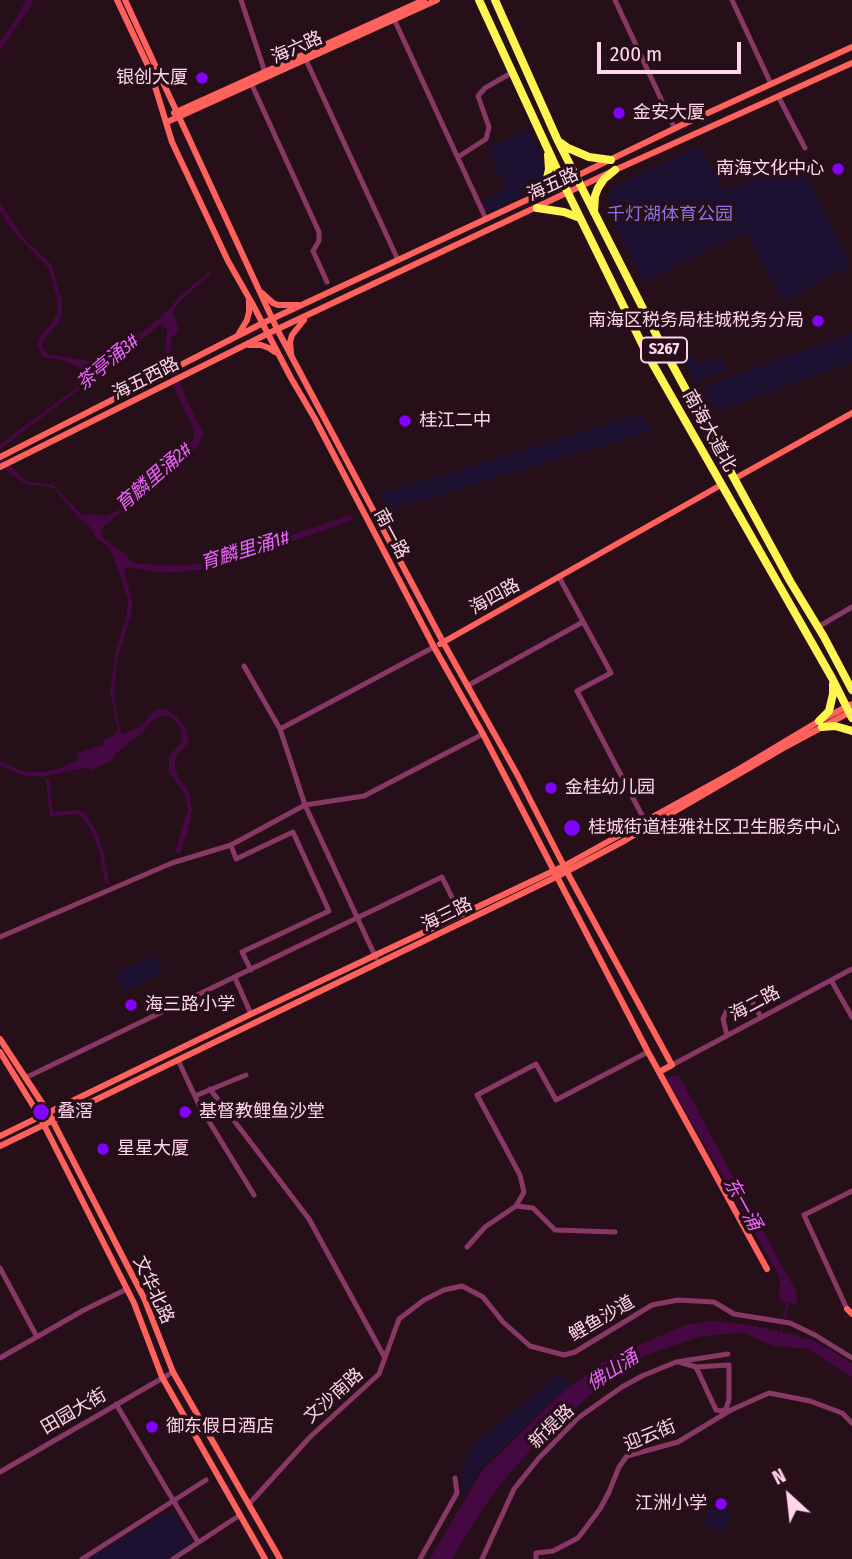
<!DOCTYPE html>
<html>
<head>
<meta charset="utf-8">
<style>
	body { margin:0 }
	#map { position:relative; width:852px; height:1559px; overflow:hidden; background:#270f19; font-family:"Fira Sans Condensed",sans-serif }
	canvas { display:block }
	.north { position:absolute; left:754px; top:1461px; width:70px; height:70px; -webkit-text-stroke:5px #270f19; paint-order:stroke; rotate:333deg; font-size:19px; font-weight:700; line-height:28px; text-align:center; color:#ffd5e9 }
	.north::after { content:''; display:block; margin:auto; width:24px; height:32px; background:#ffd5e9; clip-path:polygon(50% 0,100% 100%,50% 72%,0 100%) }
	.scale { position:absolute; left:597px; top:42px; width:144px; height:32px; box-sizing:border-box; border:4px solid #ffd5e9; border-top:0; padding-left:9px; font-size:21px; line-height:24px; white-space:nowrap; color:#ffd5e9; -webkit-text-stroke:5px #270f19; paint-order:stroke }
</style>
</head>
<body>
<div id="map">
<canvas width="852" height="1559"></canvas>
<div class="north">N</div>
<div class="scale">200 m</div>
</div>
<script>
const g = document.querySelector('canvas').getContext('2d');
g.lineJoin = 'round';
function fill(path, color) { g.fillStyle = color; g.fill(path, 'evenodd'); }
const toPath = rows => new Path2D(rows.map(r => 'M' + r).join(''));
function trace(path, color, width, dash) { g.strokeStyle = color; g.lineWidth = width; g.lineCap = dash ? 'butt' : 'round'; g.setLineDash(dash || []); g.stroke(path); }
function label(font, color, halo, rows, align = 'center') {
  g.font = font + ' "Fira Sans Condensed","Noto Sans SC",sans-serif'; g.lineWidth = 7; g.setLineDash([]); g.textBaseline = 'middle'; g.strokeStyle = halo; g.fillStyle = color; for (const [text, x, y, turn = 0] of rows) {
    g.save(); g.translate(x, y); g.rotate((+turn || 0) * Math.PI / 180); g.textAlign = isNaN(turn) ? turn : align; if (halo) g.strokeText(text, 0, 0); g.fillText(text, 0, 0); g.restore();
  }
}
const green = toPath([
	[529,128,544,163,545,175,535,189,487,213,482,201,506,189,487,149],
	[701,146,724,191,797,158,851,265,783,302,746,232,644,282,606,209,612,187],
	[852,333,852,362,716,412,702,387],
	[687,352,698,362,721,356,727,369,696,383,682,355],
	[641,414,651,431,389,510,380,494],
	[154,955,163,973,124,992,115,974],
	[559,1374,570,1382,568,1387,482,1467,468,1492,461,1490,462,1469,473,1445],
	[709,1506,730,1510,726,1532,704,1527],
	[171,1510,194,1545,173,1559,85,1559]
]);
const water = toPath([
	[26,0,34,0,29,9,0,51,0,41,15,21],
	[0,203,25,240,51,264,62,301,62,312,60,321,45,339,42,346,46,353,50,355,89,361,98,355,125,345,159,319,169,309,179,297,210,271,211,274,182,299,176,306,173,313,179,331,172,337,171,341,170,355,184,394,203,433,199,444,192,454,171,473,145,491,101,529,102,537,125,554,132,563,166,566,205,564,351,515,352,520,252,556,205,569,166,573,127,567,124,570,132,602,131,615,117,659,114,692,116,712,121,733,123,734,140,727,153,712,158,709,165,710,177,716,184,725,189,743,177,754,174,766,179,779,189,792,192,810,189,827,180,853,175,853,188,809,185,794,169,772,169,760,171,754,183,741,181,728,173,718,162,715,152,721,146,729,114,755,113,760,90,771,88,767,43,777,23,775,0,765,0,761,25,772,42,772,61,768,79,759,77,753,104,745,104,740,115,735,118,730,110,692,116,647,126,619,128,599,110,548,96,538,91,528,77,516,55,489,46,486,29,485,22,483,0,464,0,444,89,379,93,373,62,360,43,357,38,347,38,339,49,327,57,314,57,298,49,269,11,229,0,211],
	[161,324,167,330,165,357,178,397,193,426,194,438,173,464,115,512,106,516,93,514,83,516,53,485,28,482,3,460,0,449,98,375,105,373,115,360],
	[46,779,49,779,52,808,54,812,80,810,86,815,95,829,103,850,109,883,105,884,99,850,88,824,78,814,50,816],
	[672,1076,677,1076,681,1079,741,1192,796,1291,797,1305,779,1300,780,1277,667,1079],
	[711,1321,745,1324,790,1334,812,1340,834,1352,852,1364,852,1377,808,1349,773,1346,744,1333,702,1336,657,1351,624,1365,538,1442,508,1475,483,1508,452,1559,430,1559,482,1471,562,1393,608,1358,686,1325]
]);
const stream = toPath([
	[781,1331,788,1303]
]);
const minor = toPath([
	[241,0,265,72],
	[615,0,675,129],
	[732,0,771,84],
	[394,19,486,219],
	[306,60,398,260],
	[251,83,319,232,319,241,313,251,327,282],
	[778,96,805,148],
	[458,157,486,139,489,127,478,96,485,88,513,72],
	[559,577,611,673,577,691,645,821],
	[818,627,852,607],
	[244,666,280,729,305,805,376,958],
	[467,686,583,622],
	[280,729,434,647],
	[231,845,236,859,293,832,329,911,242,952,251,970],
	[0,937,172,863,231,845,305,805,364,796,483,734],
	[235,978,251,1014],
	[831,980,852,1017],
	[727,1035,723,1019,727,1010,747,999,750,998,761,1017],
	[178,1060,199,1105,254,1195],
	[672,1065,852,969],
	[25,1078,442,877,460,914],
	[210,1089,309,1219,385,1358],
	[195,1096,246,1075],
	[516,1206,533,1208,555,1230,615,1232],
	[467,1247,485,1227,516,1206,524,1192,520,1175,477,1095,536,1064,556,1100,648,1052],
	[0,1268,37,1337],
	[847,1309,804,1215,852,1191],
	[0,1358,84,1310,127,1289],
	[679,1362,696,1367,729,1365,729,1399,726,1409,721,1411,716,1410,696,1367],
	[116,1404,198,1542],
	[0,1472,173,1372],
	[249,1504,310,1437,379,1374,399,1319,424,1300,444,1290,462,1286,483,1297,503,1322,530,1346,564,1355,575,1352,652,1305,678,1300,714,1302,734,1314,790,1323,815,1335,852,1358],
	[82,1559,206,1480],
	[173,1559,240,1515],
	[420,1559,457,1493,455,1478],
	[482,1559,514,1489,539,1458,578,1418,622,1387,642,1376,676,1362,728,1354],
	[536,1559,536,1553,553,1551,578,1538,600,1509,609,1492,619,1467,627,1456,678,1442,731,1410,769,1393,810,1401,842,1413,852,1423]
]);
const major = toPath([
	[117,0,150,70,172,142,228,261,253,305,291,378,315,419,434,647,483,734,648,1052,767,1269],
	[125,0,277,329,443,642,518,776,567,872,672,1065,659,1072],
	[174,113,424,0],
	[167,122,437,0],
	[262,293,273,303,278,305,299,305],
	[238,335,247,320,249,312,249,300],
	[249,345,261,345,269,348,275,352],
	[291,353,290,342,292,335,304,320],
	[0,457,263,323,533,197,686,123,852,47],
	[0,467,267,334,615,170,852,63],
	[734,479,852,413],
	[440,644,721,485],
	[0,1039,48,1112,144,1298,173,1372,280,1559],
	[0,1052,40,1117,134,1303,162,1377,265,1559],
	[0,1136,251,1014,564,866,739,769,819,721,852,704],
	[0,1146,556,877,624,841,787,746,852,711],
	[847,1309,852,1314]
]);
const highway = toPath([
	[479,0,568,193,646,352,832,678,852,718],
	[495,0,558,141,661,344,790,581,824,637,852,690],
	[561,143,568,148,589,157,611,160],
	[533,197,543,186,547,178,549,169,548,155],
	[537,208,564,212,580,218],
	[594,212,595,196,598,188,604,179,615,170],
	[819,721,829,711,833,694,833,684],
	[822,727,835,726,852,731]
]);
const markers = [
	[202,78,7,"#8301ff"],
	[619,113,7,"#8301ff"],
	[838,169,7,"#8301ff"],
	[818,321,7,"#8301ff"],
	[405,421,7,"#8301ff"],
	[551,788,7,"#8301ff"],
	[572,828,9,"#8301ff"],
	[131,1005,7,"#8301ff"],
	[41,1112,9,"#8301ff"],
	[185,1112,7,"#8301ff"],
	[103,1149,7,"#8301ff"],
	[152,1427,7,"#8301ff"],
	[721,1504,7,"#8301ff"]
];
const shields = [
	[664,350,46]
];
const shieldNames = [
	["S267",664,350]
];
const streetNames = [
	["海六路",297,48,-24],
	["海五路",553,185,-25],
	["海五西路",146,379,-27],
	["南海大道北",709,431,61],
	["南一路",391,534,62],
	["海四路",495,597,-29],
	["海三路",447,915,-26],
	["海二路",755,1004,-28],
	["文华北路",153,1290,65],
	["鲤鱼沙道",602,1319,-30],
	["文沙南路",334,1396,-42],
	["田园大街",74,1412,-30],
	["新堤路",552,1427,-44],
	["迎云街",650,1436,-22]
];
const poiNames = [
	["银创大厦",188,78,"right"],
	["金安大厦",633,113],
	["南海文化中心",824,169,"right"],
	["南海区税务局桂城税务分局",804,321,"right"],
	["桂江二中",419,421],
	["金桂幼儿园",565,788],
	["桂城街道桂雅社区卫生服务中心",588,828],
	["海三路小学",145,1005],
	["叠滘",57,1112],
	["基督教鲤鱼沙堂",199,1112],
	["星星大厦",117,1149],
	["御东假日酒店",166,1427],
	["江洲小学",707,1504,"right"]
];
const parkNames = [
	["千灯湖体育公园",670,215]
];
const waterNames = [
	["茶亭涌3#",108,363,-40],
	["育麟里涌2#",154,478,-41],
	["育麟里涌1#",245,551,-17],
	["东一涌",742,1204,61],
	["佛山涌",613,1371,-33]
];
fill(green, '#1d1131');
fill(water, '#460843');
trace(stream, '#460843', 2);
trace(minor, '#883864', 5);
trace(major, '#ff625c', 6);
trace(highway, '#fff450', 8);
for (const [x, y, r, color] of markers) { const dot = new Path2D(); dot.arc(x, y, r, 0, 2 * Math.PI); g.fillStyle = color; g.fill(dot); trace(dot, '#270f19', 2.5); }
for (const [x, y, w] of shields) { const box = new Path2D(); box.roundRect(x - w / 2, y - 12.5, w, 25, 5); g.fillStyle = '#270f19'; g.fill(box); trace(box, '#ffd5e9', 2); }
label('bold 16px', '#ffd5e9', null, shieldNames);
label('18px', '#ffd5e9', '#270f19', streetNames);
label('18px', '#ffd5e9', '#270f19', poiNames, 'left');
label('18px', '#8774e8', '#270f19', parkNames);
label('italic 19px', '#ec63ff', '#270f19', waterNames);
</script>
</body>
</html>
